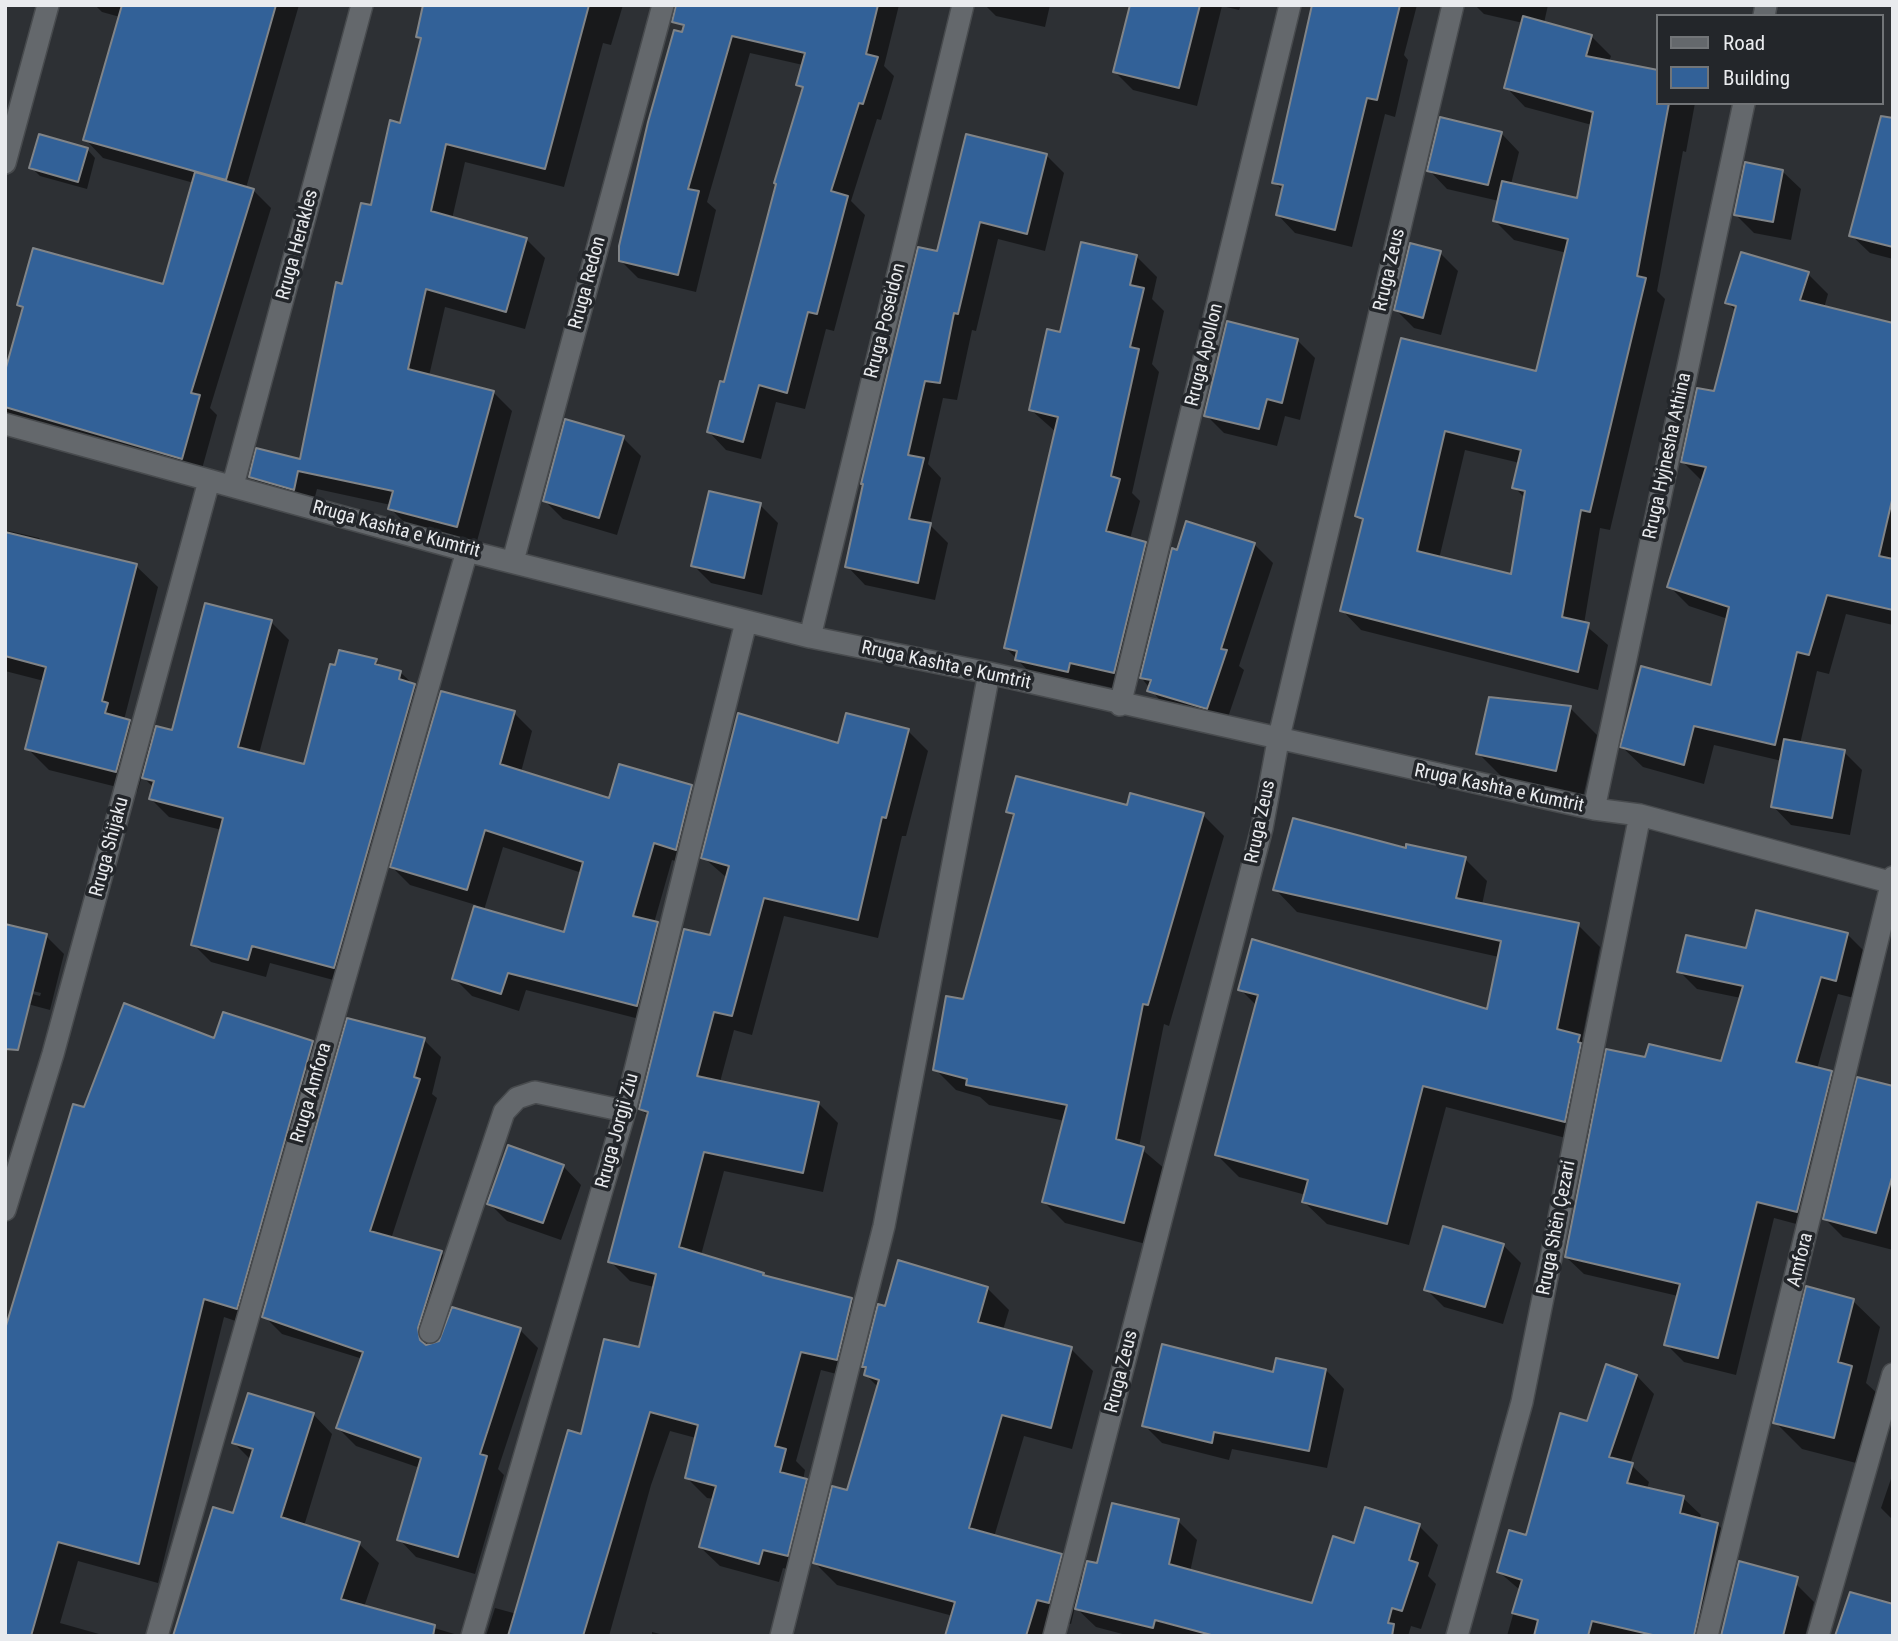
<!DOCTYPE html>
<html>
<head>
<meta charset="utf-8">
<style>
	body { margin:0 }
	#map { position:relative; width:1898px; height:1641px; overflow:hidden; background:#2d3034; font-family:"Roboto Condensed",sans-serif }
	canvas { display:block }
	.frame { position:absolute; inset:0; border:7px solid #e9ebee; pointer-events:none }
	.legend { position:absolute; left:1656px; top:14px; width:228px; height:91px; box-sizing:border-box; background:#23262a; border:2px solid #727578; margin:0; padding:9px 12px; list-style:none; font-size:21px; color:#e9ebee }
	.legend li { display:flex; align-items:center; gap:14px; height:35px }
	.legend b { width:35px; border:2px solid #727578 }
</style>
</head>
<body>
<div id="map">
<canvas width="1898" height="1641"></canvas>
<div class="frame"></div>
<ul class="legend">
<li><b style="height:9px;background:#64686c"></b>Road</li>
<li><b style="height:19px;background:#326198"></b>Building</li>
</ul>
</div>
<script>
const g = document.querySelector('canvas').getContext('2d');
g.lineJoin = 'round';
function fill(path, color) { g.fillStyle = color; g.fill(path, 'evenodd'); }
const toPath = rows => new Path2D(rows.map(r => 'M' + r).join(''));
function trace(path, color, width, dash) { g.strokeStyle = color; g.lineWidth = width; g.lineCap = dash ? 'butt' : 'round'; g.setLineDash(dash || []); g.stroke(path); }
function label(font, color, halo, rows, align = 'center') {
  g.font = font + ' "Roboto Condensed",sans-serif'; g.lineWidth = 7; g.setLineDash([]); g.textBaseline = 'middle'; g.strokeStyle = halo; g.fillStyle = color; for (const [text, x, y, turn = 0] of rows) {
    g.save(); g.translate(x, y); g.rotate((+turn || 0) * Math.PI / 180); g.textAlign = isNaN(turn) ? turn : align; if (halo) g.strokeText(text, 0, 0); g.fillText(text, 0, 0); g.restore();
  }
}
const shadow = toPath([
	[95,5,299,5,246,188,253,190,271,208,210,408,217,415,200,476,16,422,5,412,5,377,24,310,19,304,164,286,194,183,103,158,85,139,120,17,102,12],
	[430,5,623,5,611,45,603,43,564,187,465,162,452,219,526,239,545,258,525,329,445,307,429,376,493,392,512,411,476,545,409,527,390,508,391,505,317,489,312,508,270,496,251,477,301,461,343,286,402,125],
	[690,5,899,5,884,66,894,76,881,120,877,119,851,201,865,215,834,331,826,329,805,409,776,402,761,459,726,450,709,432,725,384,804,90,798,84,803,65,750,53,707,202,716,210,696,292,638,278,620,260],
	[985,5,1050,5,1045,27,996,16],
	[1132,5,1241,5,1239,10,1222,6,1197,106,1133,90,1115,72],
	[1316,5,1417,5,1404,55,1408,60,1395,117,1385,114,1352,247,1295,233,1278,215,1284,191,1274,182],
	[1475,5,1548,5,1544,23,1591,36,1611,56,1609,62,1658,72,1658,103,1695,103,1686,152,1683,151,1657,291,1665,299,1610,530,1600,528,1584,624,1608,645,1598,690,1361,630,1342,610,1364,523,1357,516,1403,340,1538,373,1567,253,1514,240,1495,221,1499,201,1447,189,1429,170,1501,133,1519,152,1511,184,1578,200,1592,125,1525,107,1506,87,1523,23,1484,14],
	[1465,450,1520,463,1514,487,1525,498,1512,577,1439,559],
	[1893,146,1893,259,1870,253,1851,235],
	[87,149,95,158,87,189,40,176,31,167],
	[1046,155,1064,173,1045,251,998,239,976,331,972,330,957,400,943,398,928,464,941,478,930,525,948,543,935,600,865,585,847,566,938,253],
	[1782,171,1801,189,1791,240,1754,233,1736,215],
	[1440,253,1458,271,1441,335,1414,328,1396,310],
	[1136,256,1157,277,1152,299,1164,311,1152,364,1159,372,1132,493,1140,501,1130,539,1145,543,1169,567,1179,552,1187,523,1255,545,1273,563,1239,666,1244,670,1225,726,1167,709,1139,675,1135,693,1091,683,1089,692,1038,681,1006,648,1056,432,1031,410,1062,334],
	[1808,274,1828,294,1824,308,1893,325,1893,625,1846,614,1829,674,1817,671,1800,744,1844,752,1862,770,1850,835,1791,825,1773,806,1782,761,1714,745,1704,784,1643,767,1622,747,1712,687,1728,619,1689,606,1669,586,1703,482,1683,462,1715,393,1736,311,1727,302],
	[1297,340,1315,358,1300,420,1285,416,1277,446,1224,433,1206,415],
	[623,438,641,456,617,535,563,519,545,501],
	[760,505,778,523,762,595,711,583,693,565],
	[5,530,39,538,44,543,136,566,158,587,124,720,130,721,153,744,173,732,271,622,289,640,259,754,306,766,376,661,382,668,400,672,433,703,352,985,270,963,266,977,211,962,193,944,222,830,169,817,151,799,154,788,142,776,137,792,49,770,27,748,44,681,5,671],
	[1570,708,1597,735,1583,797,1505,780,1478,753],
	[514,713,532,731,521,772,610,801,691,787,709,805,694,867,672,860,654,923,675,942,655,1023,526,990,519,1011,472,996,454,978,476,905,410,885,392,867],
	[503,847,582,873,565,935,484,910],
	[908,731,928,751,906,836,902,836,878,938,784,916,752,1035,734,1030,720,1082,818,1103,838,1123,823,1192,724,1171,701,1255,766,1278,852,1299,871,1319,856,1379,821,1370,796,1461,805,1470,803,1480,826,1500,807,1575,783,1568,779,1582,720,1566,700,1547,714,1499,707,1498,687,1478,696,1438,670,1431,651,1485,609,1636,486,1636,495,1608,517,1614,582,1436,641,1349,654,1287,630,1281,610,1261,648,1116,641,1109,711,937,727,878,703,857,839,745],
	[1128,808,1203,815,1224,836,1169,1026,1164,1024,1139,1147,1165,1169,1146,1244,1065,1223,1044,1202,1065,1121,989,1105,980,1097,956,1090,935,1069,964,1001,1015,818,1008,812],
	[1407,850,1465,859,1487,881,1482,905,1578,925,1600,947,1582,1039,1601,1059,1600,1064,1604,1069,1647,1060,1722,1063,1741,998,1697,989,1679,971,1748,950,1847,934,1865,952,1854,998,1838,994,1817,1069,1831,1072,1849,1090,1815,1229,1774,1218,1736,1375,1684,1362,1666,1344,1678,1296,1584,1274,1566,1257,1589,1144,1446,1107,1409,1245,1327,1224,1304,1202,1306,1195,1239,1177,1217,1155,1257,1006,1240,989,1488,1012,1499,957,1297,912,1275,889],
	[46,936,64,954,50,1010,5,998,5,987,40,996,41,993,5,984],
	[216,1040,313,1042,332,1062,256,1328,224,1317,158,1583,78,1561,60,1623,106,1636,5,1636,85,1110],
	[424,1040,441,1057,432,1094,437,1098,391,1239,441,1253,459,1270,435,1344,520,1330,538,1348,498,1469,504,1475,475,1574,416,1557,399,1539,420,1468,356,1446,338,1428,363,1359,282,1334,264,1316],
	[1893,1088,1893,1250,1843,1237,1825,1219],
	[563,1166,581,1185,561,1240,507,1221,489,1203],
	[1503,1245,1521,1263,1503,1324,1444,1307,1426,1289],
	[987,1288,1009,1310,1003,1330,1071,1349,1093,1371,1072,1449,1024,1436,994,1537,1061,1555,1084,1579,1099,1565,1178,1521,1197,1540,1190,1572,1313,1605,1355,1545,1419,1526,1438,1545,1428,1576,1436,1584,1421,1629,1411,1626,1408,1636,1130,1636,1096,1627,1075,1607,1071,1624,1059,1621,1054,1636,946,1636,953,1616,837,1585,815,1563,848,1492,879,1388,866,1375,868,1369,864,1366,886,1308],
	[1853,1301,1880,1327,1866,1383,1878,1394,1860,1464,1802,1449,1775,1422],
	[1326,1370,1344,1389,1327,1468,1232,1449,1229,1460,1162,1443,1144,1425,1275,1374],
	[1637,1376,1654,1394,1630,1464,1649,1482,1647,1489,1683,1498,1701,1515,1699,1520,1717,1524,1735,1542,1715,1636,1507,1636,1520,1590,1499,1572,1528,1537,1588,1423],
	[313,1414,332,1434,304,1526,359,1544,379,1563,364,1607,461,1636,174,1636,234,1515,251,1460,234,1443],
	[1893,1473,1893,1520,1881,1508],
	[1796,1584,1814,1602,1805,1636,1722,1636],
	[652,1632,668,1636,652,1636]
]);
const building = toPath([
	[122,5,276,5,226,180,83,140,122,5],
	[423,5,589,5,545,169,446,144,431,211,527,238,506,312,426,289,408,369,494,391,457,527,388,509,393,491,298,471,294,490,249,477,256,448,300,459,336,282,342,284,361,203,371,205,390,120,400,123,421,38,416,37,423,5],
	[676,5,878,5,866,54,878,57,863,104,859,103,831,191,848,196,817,314,808,312,787,393,759,385,743,442,707,432,720,381,724,382,776,184,774,183,803,87,796,85,805,53,732,36,688,189,699,191,678,275,619,261,619,246,648,122,674,30,682,32,684,25,672,22,676,5],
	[1130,5,1200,5,1179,88,1113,72,1130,5],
	[1312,5,1400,5,1377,100,1367,98,1335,230,1276,215,1283,185,1272,183,1312,5],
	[1523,16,1592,35,1586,56,1658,70,1658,103,1669,103,1637,276,1646,278,1590,512,1581,510,1562,617,1589,623,1578,672,1340,611,1363,519,1355,516,1401,338,1536,371,1568,239,1493,221,1502,181,1577,198,1593,112,1504,88,1523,16],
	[1445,431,1521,450,1512,488,1525,491,1511,574,1417,551,1445,431],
	[1881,116,1893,118,1893,247,1849,236,1881,116],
	[1440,117,1502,132,1488,185,1427,171,1440,117],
	[39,134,88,148,78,182,29,168,39,134],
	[966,134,1047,154,1027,234,980,222,958,314,954,313,940,383,925,381,908,455,924,458,909,519,931,523,918,583,845,567,863,484,861,484,918,247,937,251,966,134],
	[1745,162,1783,170,1773,222,1734,215,1745,162],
	[195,172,254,189,191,393,200,395,182,459,5,407,5,371,23,307,17,305,33,248,163,284,195,172],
	[1081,242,1137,255,1130,285,1144,288,1130,347,1139,349,1111,476,1120,479,1106,531,1146,542,1114,673,1070,663,1068,672,1015,660,1017,651,1004,648,1058,417,1029,410,1047,329,1060,332,1081,242],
	[1410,243,1441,251,1423,318,1394,310,1410,243],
	[1741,252,1809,272,1800,300,1893,323,1893,496,1879,556,1893,559,1893,610,1827,595,1809,655,1797,652,1775,745,1694,726,1684,765,1620,747,1641,666,1711,685,1729,607,1667,587,1706,467,1681,462,1697,388,1714,391,1736,306,1725,303,1741,252],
	[1227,321,1298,339,1282,403,1267,399,1259,429,1204,416,1227,321],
	[565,419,624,436,599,518,543,501,565,419],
	[709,491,761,503,744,578,691,566,709,491],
	[1186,521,1255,543,1221,649,1227,650,1207,709,1147,691,1151,680,1140,678,1172,548,1177,550,1186,521],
	[5,532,137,564,102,701,108,703,105,713,130,720,116,772,25,749,46,667,5,656,5,532],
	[205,603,272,620,238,747,304,764,330,664,335,665,339,650,377,659,375,664,401,671,399,679,415,684,334,968,252,946,248,960,191,945,223,818,149,799,154,781,142,778,156,726,172,730,205,603],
	[441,691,515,711,500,764,609,798,619,764,692,785,676,850,654,843,633,916,658,922,637,1006,508,973,501,994,452,979,474,906,564,932,583,862,485,830,467,890,390,867,441,691],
	[1489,697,1571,706,1556,771,1476,754,1489,697],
	[738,713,838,743,846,713,909,729,886,818,882,817,858,920,764,898,732,1016,714,1012,697,1076,819,1102,803,1173,704,1152,679,1247,764,1273,763,1275,852,1298,837,1360,801,1352,775,1446,786,1449,780,1472,807,1479,788,1556,763,1550,759,1564,699,1547,716,1486,685,1478,698,1425,650,1412,583,1636,508,1636,568,1430,581,1434,604,1339,639,1347,656,1274,608,1262,648,1112,639,1109,684,929,710,935,729,866,701,858,738,713],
	[1784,739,1845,750,1832,818,1771,807,1784,739],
	[1016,776,1127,805,1130,793,1204,813,1148,1005,1143,1004,1116,1139,1144,1147,1124,1223,1042,1202,1067,1105,966,1085,967,1079,933,1070,946,996,963,999,1014,814,1006,812,1016,776],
	[1293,818,1406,848,1406,844,1466,857,1456,898,1579,923,1557,1029,1580,1035,1578,1042,1581,1043,1565,1122,1423,1086,1387,1224,1302,1202,1308,1180,1215,1155,1258,995,1238,990,1252,939,1487,1009,1501,941,1273,890,1293,818],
	[1756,910,1848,933,1836,981,1821,977,1796,1062,1832,1071,1797,1212,1757,1202,1718,1358,1664,1345,1680,1284,1565,1257,1606,1049,1645,1057,1649,1044,1721,1061,1743,986,1677,972,1686,935,1746,948,1756,910],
	[5,924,47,934,18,1050,5,1049,5,924],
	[124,1003,214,1038,223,1012,313,1041,237,1309,204,1299,139,1564,58,1542,31,1636,5,1636,5,1329,73,1104,84,1107,124,1003],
	[347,1018,425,1038,414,1077,420,1079,370,1231,442,1251,418,1328,420,1340,426,1345,439,1341,452,1307,521,1328,480,1454,487,1456,458,1557,397,1540,421,1458,336,1428,363,1352,262,1317,347,1018],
	[1857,1077,1893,1086,1893,1174,1876,1233,1823,1219,1857,1077],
	[508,1145,564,1165,543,1223,487,1204,508,1145],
	[1443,1226,1504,1244,1485,1307,1424,1290,1443,1226],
	[898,1260,988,1287,978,1322,1072,1347,1051,1428,1002,1415,969,1528,1062,1554,1049,1603,1037,1600,1026,1636,945,1636,955,1602,813,1563,832,1486,847,1490,879,1380,864,1375,866,1367,862,1367,878,1304,885,1306,898,1260],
	[1806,1286,1854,1299,1838,1362,1852,1366,1834,1438,1773,1423,1806,1286],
	[1162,1344,1273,1372,1276,1358,1326,1369,1309,1451,1214,1432,1212,1443,1142,1426,1162,1344],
	[1606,1364,1637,1375,1609,1457,1633,1463,1627,1483,1684,1496,1680,1513,1718,1523,1694,1636,1657,1636,1592,1621,1588,1636,1534,1636,1538,1620,1512,1613,1522,1580,1497,1572,1509,1530,1526,1535,1560,1413,1587,1421,1606,1364],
	[248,1393,314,1413,281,1517,360,1542,341,1599,435,1625,433,1636,173,1636,213,1507,233,1513,253,1449,232,1443,248,1393],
	[1112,1503,1179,1519,1169,1564,1312,1603,1333,1536,1354,1543,1365,1507,1420,1524,1409,1560,1418,1563,1402,1611,1392,1608,1388,1623,1394,1624,1392,1636,1215,1636,1155,1620,1153,1628,1075,1609,1087,1561,1097,1563,1112,1503],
	[1739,1561,1798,1577,1783,1636,1721,1636,1739,1561],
	[1850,1592,1893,1604,1893,1636,1835,1636,1850,1592]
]);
const minor = toPath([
	[1764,16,1766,5],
	[5,163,48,5],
	[5,424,467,551,810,637,989,673,1594,809,1640,815,1893,883],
	[233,485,362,5],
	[513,561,663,5],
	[810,637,963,5],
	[1120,705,1290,5],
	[1594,809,1744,103],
	[5,1210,53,1054,209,481],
	[430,1332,504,1112,517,1098,535,1092,625,1111],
	[157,1636,467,551],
	[472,1636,625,1111,746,622],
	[781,1636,884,1226,989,673],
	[1054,1636,1262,828,1278,741,1453,5],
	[1457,1636,1522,1402,1640,815],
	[1707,1636,1893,877],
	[1818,1636,1893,1374]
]);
const streetNames = [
	["Rruga Herakles",298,245,-75],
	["Rruga Zeus",1390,270,-77],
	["Rruga Redon",588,283,-75],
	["Rruga Poseidon",886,321,-76],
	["Rruga Apollon",1205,355,-76],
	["Rruga Hyjnesha Athina",1668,456,-78],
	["Rruga Kashta e Kumtrit",396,530,15],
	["Rruga Kashta e Kumtrit",946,666,12],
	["Rruga Kashta e Kumtrit",1499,789,12],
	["Rruga Zeus",1261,822,-78],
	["Rruga Shijaku",110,847,-75],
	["Rruga Amfora",312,1093,-74],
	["Rruga Jorgji Ziu",618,1131,-75],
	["Rruga Shën Çezari",1557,1228,-79],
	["Amfora",1801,1260,-76],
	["Rruga Zeus",1122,1372,-76]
];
fill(shadow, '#0007');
fill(building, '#326198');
trace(building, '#808488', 2);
trace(minor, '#484b4e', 24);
trace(minor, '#64686c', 21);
label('19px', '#e9ebee', '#23262a', streetNames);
</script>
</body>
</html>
